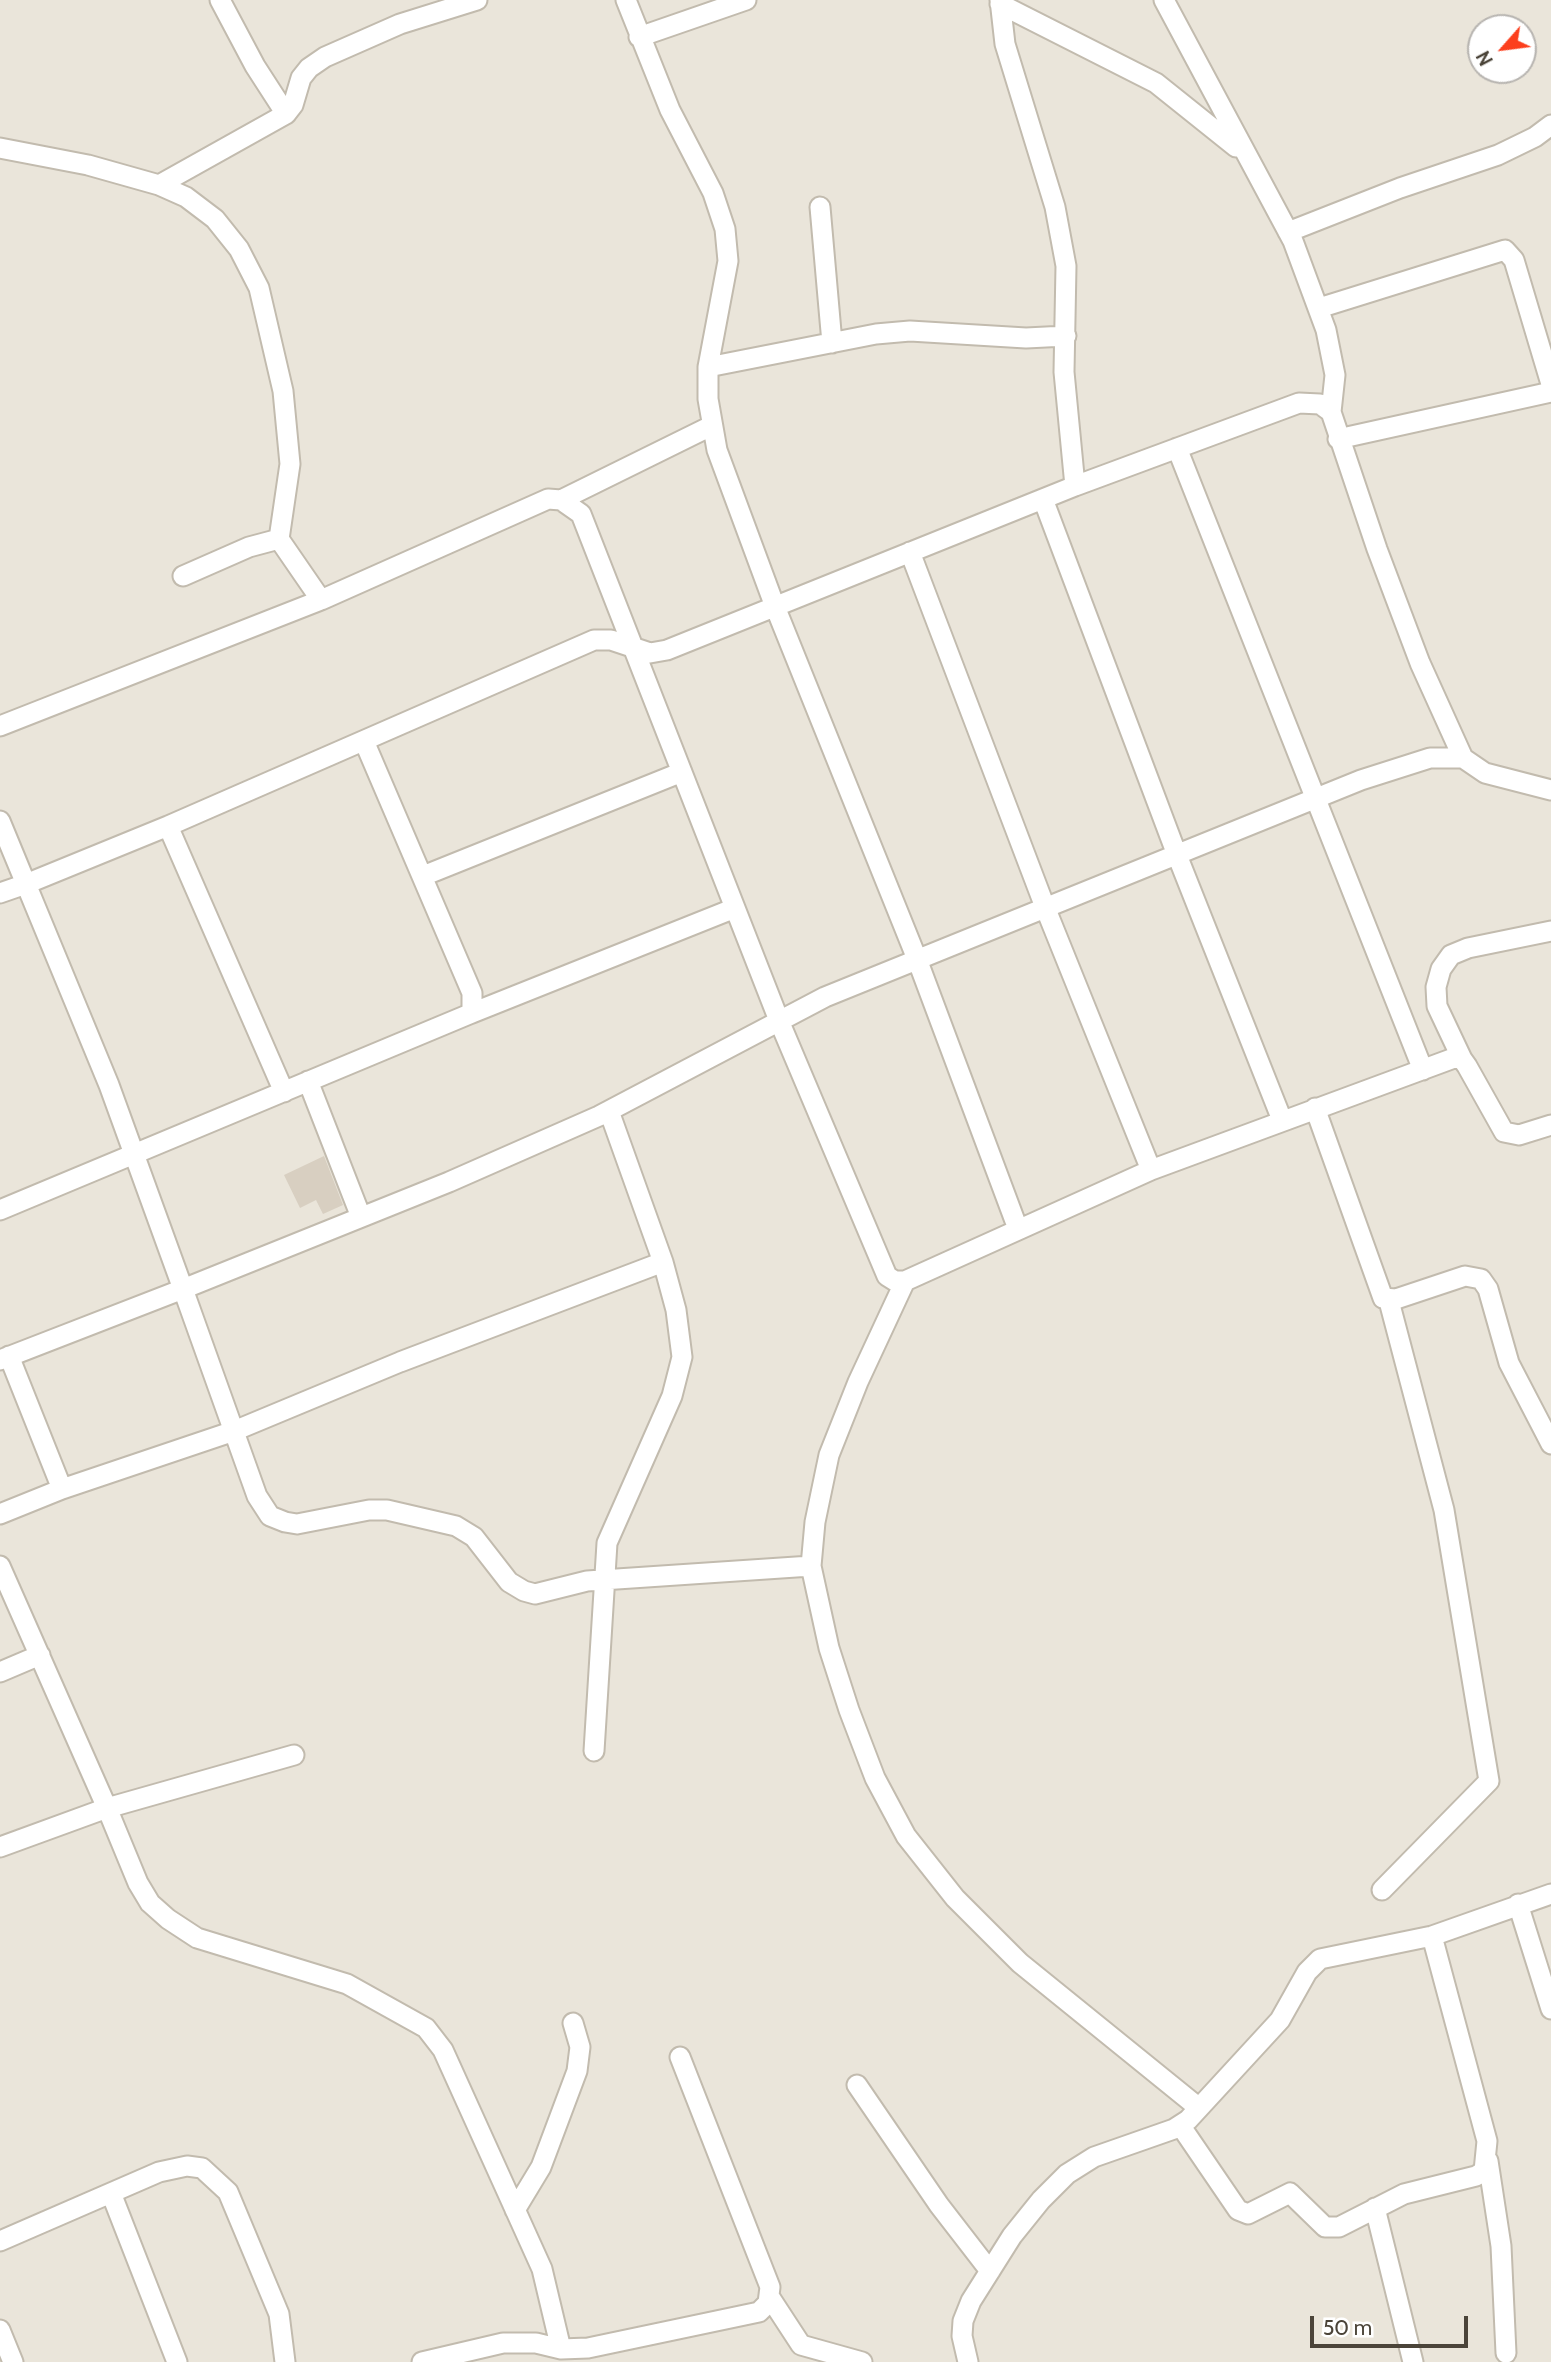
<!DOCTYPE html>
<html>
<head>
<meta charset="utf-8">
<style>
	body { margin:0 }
	#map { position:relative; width:1551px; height:2362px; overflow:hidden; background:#f6f3ec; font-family:Cabin,sans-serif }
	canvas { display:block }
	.north { position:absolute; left:1467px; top:14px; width:70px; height:70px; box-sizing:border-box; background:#fff; border:2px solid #b7b4b0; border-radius:50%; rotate:242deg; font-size:19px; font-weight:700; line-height:28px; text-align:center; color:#4b4439 }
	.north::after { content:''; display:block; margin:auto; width:24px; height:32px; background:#fc3f1d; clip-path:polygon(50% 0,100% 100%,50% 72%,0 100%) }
	.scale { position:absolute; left:1310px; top:2316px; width:158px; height:32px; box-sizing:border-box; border:4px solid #4b4439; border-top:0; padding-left:9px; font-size:21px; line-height:24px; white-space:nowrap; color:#4b4439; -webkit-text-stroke:5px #fff; paint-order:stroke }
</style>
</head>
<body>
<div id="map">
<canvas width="1551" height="2362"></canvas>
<div class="north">N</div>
<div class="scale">50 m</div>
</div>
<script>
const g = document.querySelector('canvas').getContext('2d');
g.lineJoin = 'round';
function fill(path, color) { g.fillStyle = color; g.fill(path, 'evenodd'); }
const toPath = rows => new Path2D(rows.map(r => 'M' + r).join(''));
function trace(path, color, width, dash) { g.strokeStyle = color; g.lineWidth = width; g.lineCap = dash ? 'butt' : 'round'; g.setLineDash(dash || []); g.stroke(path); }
const residential = toPath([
	[0,0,1551,0,1551,2362,0,2362],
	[1481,28,1523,28,1523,70,1481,70]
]);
const building = toPath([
	[324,1156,343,1205,323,1214,316,1200,300,1208,284,1175]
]);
const street = toPath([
	[220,0,255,66,286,114],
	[626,0,670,110,713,193,725,229,728,261,708,367,708,399,717,450,774,604,917,959,1018,1229],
	[1000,0,1005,44,1055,207,1066,266,1064,372,1075,486],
	[1164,0,1293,241,1326,330,1335,375,1331,412],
	[1000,4,1156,83,1236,147],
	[639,37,746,0],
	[0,148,88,165,159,185,186,197,215,219,239,249,259,288,283,391,290,464,279,539],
	[159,185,286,114,293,105,301,78,309,68,325,57,400,24,477,0],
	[820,207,832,343],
	[1288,232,1400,188,1498,155,1535,137,1551,125],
	[1319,308,1505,250,1514,260,1551,384],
	[708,367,876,334,910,331,1026,338,1066,336],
	[1338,439,1551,392],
	[1177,448,1423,1070],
	[1043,499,1177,855,1282,1120],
	[561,500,711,426],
	[910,552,1045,907,1151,1170],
	[183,576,249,547,279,539,321,600],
	[0,726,321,600,548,499,561,500,581,514,780,1023,887,1276,895,1281,905,1281,1151,1170,1454,1058,1462,1059,1467,1066,1504,1132,1519,1135,1551,1125],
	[0,821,26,884,168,826,594,640,611,640,650,653,667,650,1075,486,1299,403,1320,404,1331,412,1377,549,1420,663,1463,758,1485,773,1551,790],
	[168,826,284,1092],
	[423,876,682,772],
	[0,893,26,884,109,1085,183,1289,0,1360],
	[472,1013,735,908],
	[1462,1059,1437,1006,1436,987,1441,969,1451,955,1468,948,1551,931],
	[308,1081,361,1217],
	[1315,1108,1383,1298,1396,1299,1465,1276,1481,1279,1488,1289,1509,1363,1551,1444],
	[0,1210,472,1013,472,993,364,741],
	[905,1281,858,1382,829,1455,815,1522,811,1566,829,1648,849,1710,875,1778,906,1836,955,1898,1020,1963,1199,2108],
	[9,1356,62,1489],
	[0,1514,62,1489,234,1431,400,1362,663,1262],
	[0,1566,107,1808,0,1847],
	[811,1566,587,1581,535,1594,524,1591,509,1582,474,1537,456,1526,387,1510,369,1510,297,1524,285,1522,270,1516,257,1496,183,1289,449,1182,599,1116,825,997,1361,780,1430,758,1463,758],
	[0,1672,40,1655],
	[594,1751,607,1543,672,1396,682,1357,676,1310,663,1262,609,1111],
	[294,1755,107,1808,138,1883,150,1903,168,1919,197,1938,347,1984,426,2028,443,2050,542,2269,561,2349],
	[1382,1890,1489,1781,1444,1510,1389,1301],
	[1518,1904,1551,2009],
	[857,2085,939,2205,990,2271],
	[1180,2125,1238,2210,1248,2214,1290,2193,1325,2227,1339,2227,1404,2194,1476,2176,1484,2171,1487,2141,1432,1936],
	[1488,2161,1501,2246,1506,2353],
	[111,2193,177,2362],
	[1375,2208,1413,2362],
	[515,2210,541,2167,577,2071,580,2047,573,2023],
	[0,2241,159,2172,187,2166,202,2168,228,2192,279,2314,285,2362],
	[769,2296,801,2345,862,2362],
	[0,2330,13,2362],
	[422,2362,503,2343,536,2343,561,2349,588,2348,759,2312,768,2303,770,2287,680,2057],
	[968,2362,962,2336,963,2321,971,2301,1012,2236,1041,2200,1067,2174,1094,2157,1174,2129,1188,2120,1280,2020,1307,1972,1320,1959,1432,1936,1551,1894]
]);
fill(residential, '#eae5da');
fill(building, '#d8cfc1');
trace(street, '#c2bbae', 23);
trace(street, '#fff', 19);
</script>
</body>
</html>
